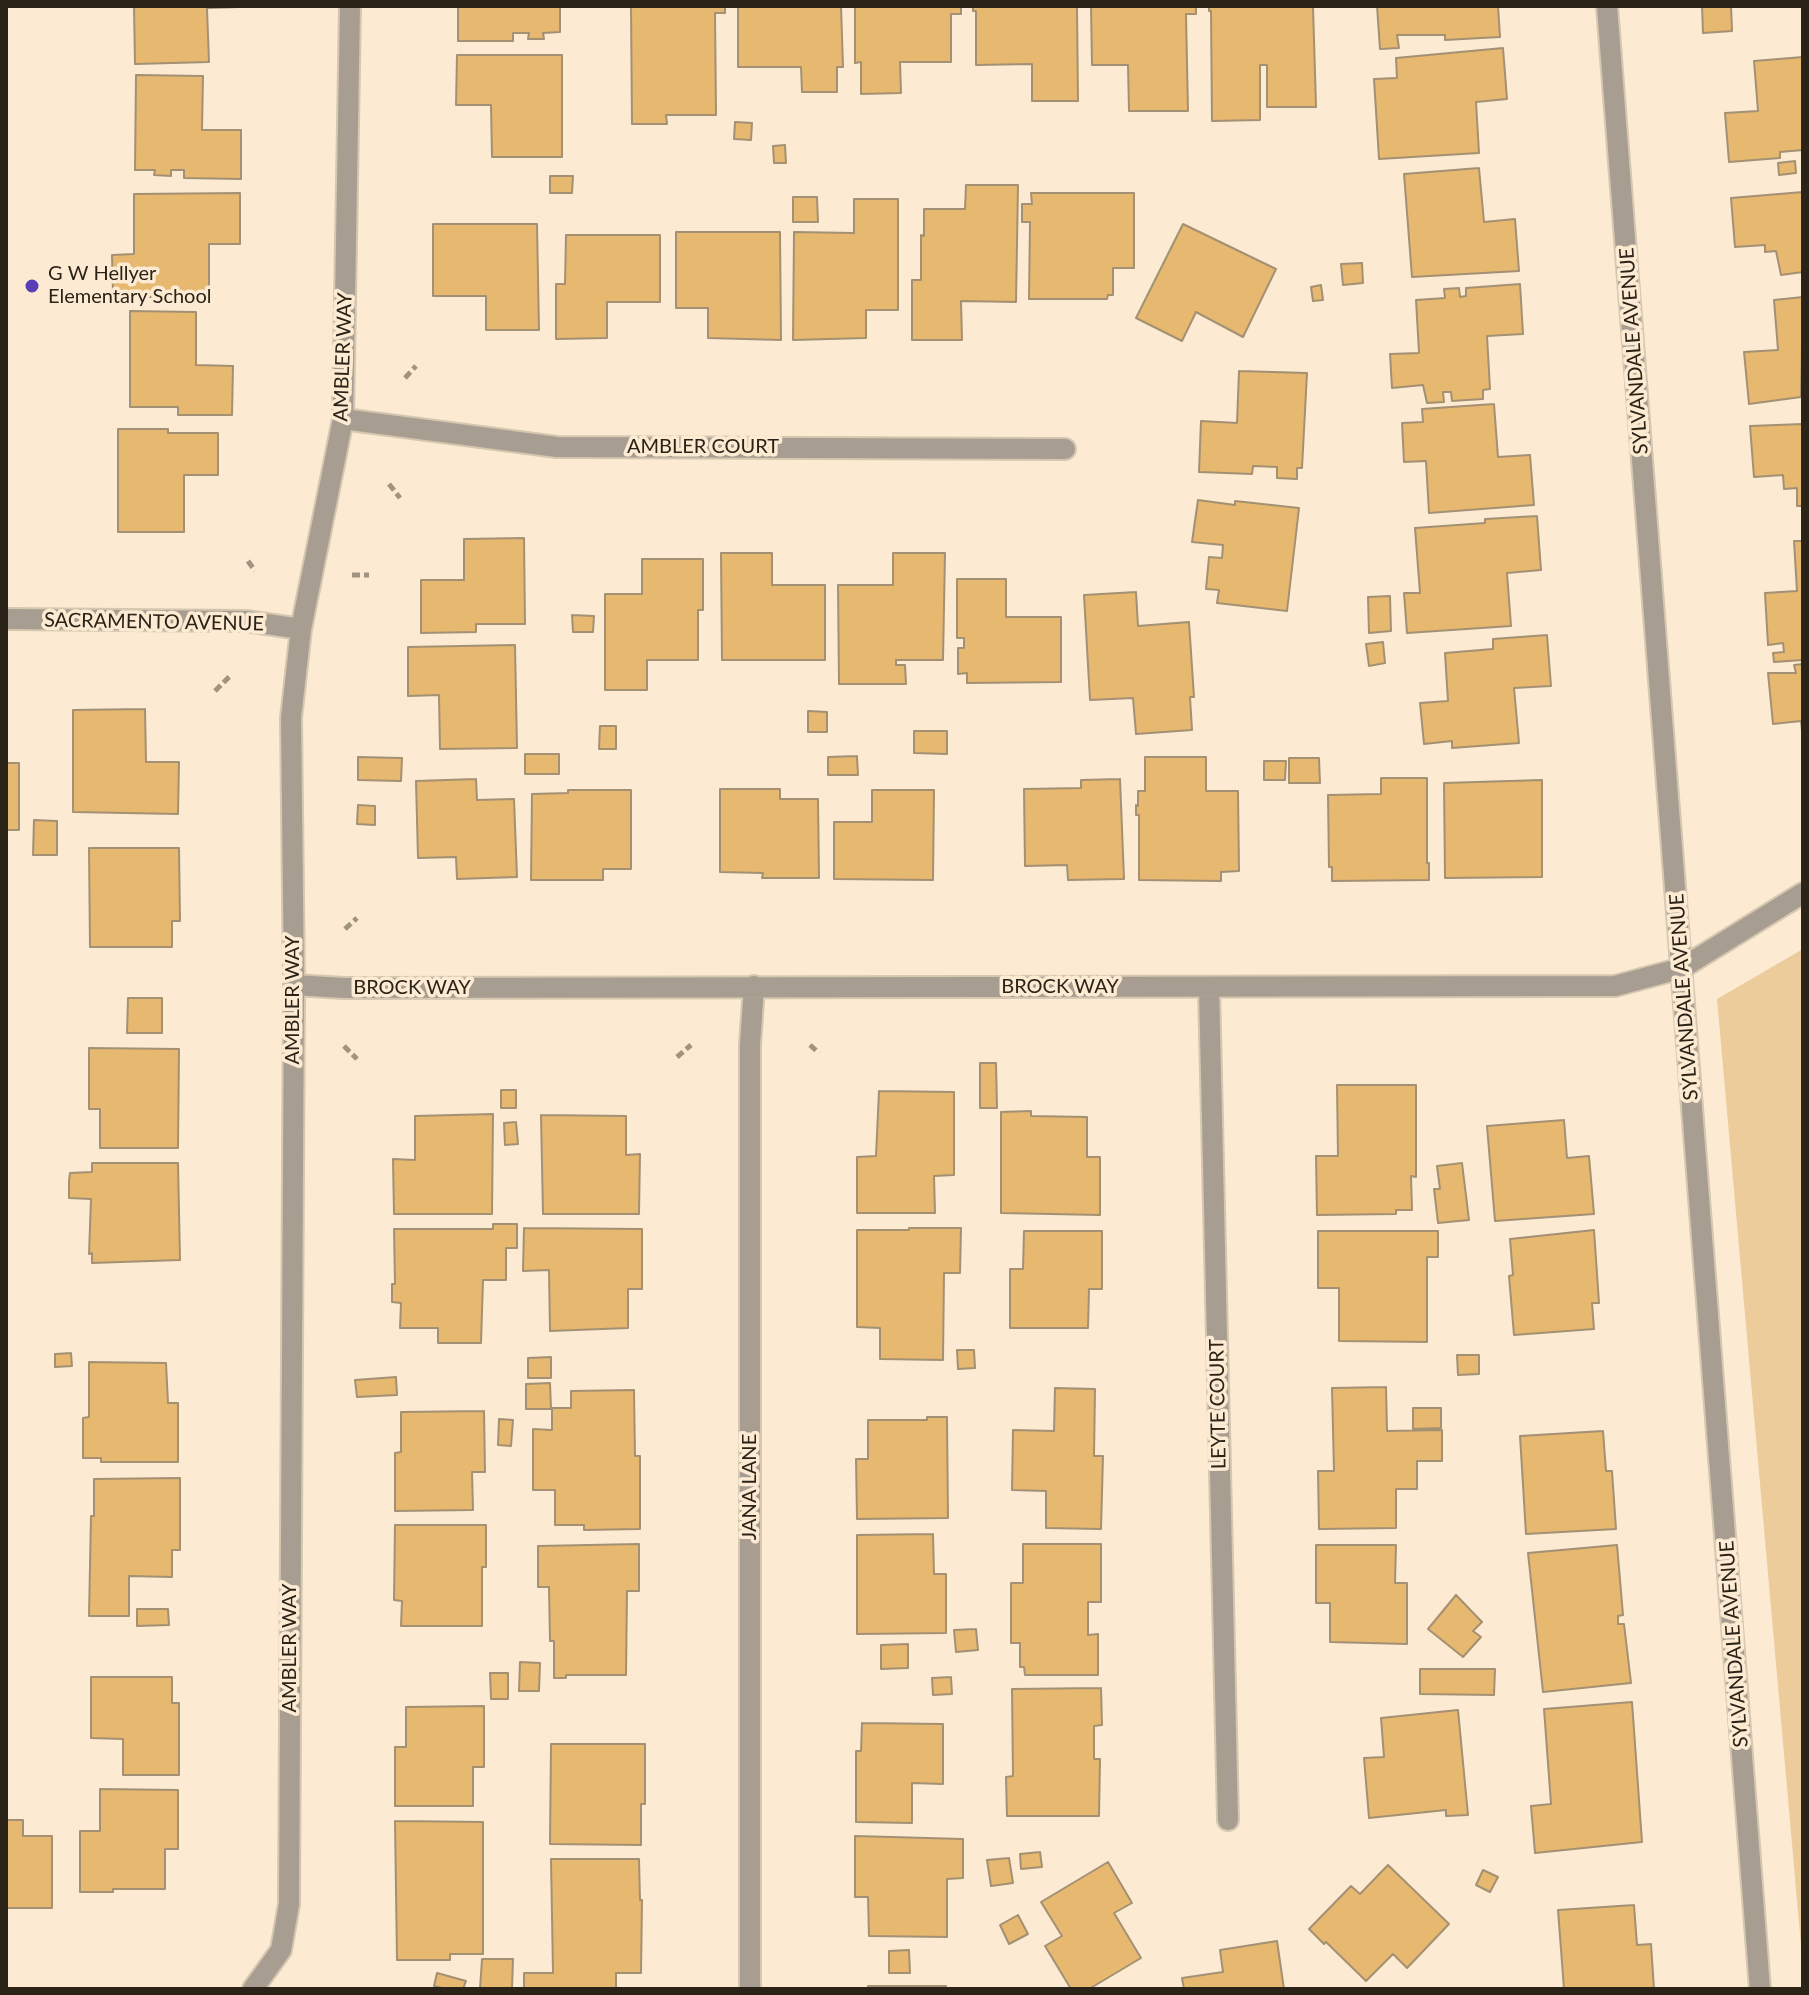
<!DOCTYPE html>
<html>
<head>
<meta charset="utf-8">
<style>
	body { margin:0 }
	#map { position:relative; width:1809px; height:1995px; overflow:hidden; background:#fcebd2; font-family:Lato,sans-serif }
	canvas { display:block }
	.frame { position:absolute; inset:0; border:8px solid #2b2317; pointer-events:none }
</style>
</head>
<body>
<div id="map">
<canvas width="1809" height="1995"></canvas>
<div class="frame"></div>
</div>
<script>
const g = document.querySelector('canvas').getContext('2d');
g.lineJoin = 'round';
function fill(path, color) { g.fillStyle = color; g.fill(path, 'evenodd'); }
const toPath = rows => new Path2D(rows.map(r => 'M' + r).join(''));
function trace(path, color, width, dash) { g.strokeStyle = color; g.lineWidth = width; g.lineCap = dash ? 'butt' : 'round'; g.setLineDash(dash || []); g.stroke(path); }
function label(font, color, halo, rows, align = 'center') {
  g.font = font + ' Lato,sans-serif'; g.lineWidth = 7; g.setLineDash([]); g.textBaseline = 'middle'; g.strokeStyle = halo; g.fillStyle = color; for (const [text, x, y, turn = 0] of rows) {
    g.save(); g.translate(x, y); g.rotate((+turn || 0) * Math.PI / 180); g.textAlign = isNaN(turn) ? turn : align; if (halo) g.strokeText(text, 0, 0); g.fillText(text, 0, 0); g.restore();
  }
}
const green = toPath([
	[1803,949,1803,1968,1717,999]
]);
const building = toPath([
	[134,6,239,6,239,7,207,8,209,62,135,64,134,6],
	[458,6,560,6,560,32,543,33,544,39,528,39,529,33,513,33,513,41,458,41,458,6],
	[631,6,725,6,725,13,715,13,716,115,666,115,667,124,632,124,631,6],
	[738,6,841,6,843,67,837,67,837,92,802,92,801,67,738,67,738,6],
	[855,6,961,6,961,14,951,14,951,62,900,62,901,93,861,94,861,62,855,63,855,6],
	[973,6,1077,6,1078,101,1032,101,1032,64,976,65,976,11,973,11,973,6],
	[1091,6,1196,6,1196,14,1186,14,1188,111,1129,111,1128,65,1092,65,1091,6],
	[1209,6,1313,6,1316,107,1267,107,1267,65,1260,65,1260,120,1212,121,1211,11,1209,11,1209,6],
	[1377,6,1498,6,1500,37,1445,40,1445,35,1397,35,1399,48,1380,49,1377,6],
	[1702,6,1731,6,1732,31,1703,33,1702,6],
	[1503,48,1507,99,1476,102,1479,153,1379,159,1374,79,1397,78,1396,58,1503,48],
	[457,55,562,55,562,157,492,157,491,105,456,105,457,55],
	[1803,57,1803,150,1780,152,1780,158,1729,162,1725,113,1758,111,1754,61,1803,57],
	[136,75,203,76,202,130,241,130,241,179,184,178,184,170,171,170,171,176,154,175,155,170,135,170,136,75],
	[735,122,752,123,751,140,734,139,735,122],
	[785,145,786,163,774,163,773,146,785,145],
	[1795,161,1796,173,1779,175,1778,163,1795,161],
	[1479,168,1484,222,1515,219,1519,271,1412,277,1404,174,1479,168],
	[550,176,573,176,572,193,550,193,550,176],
	[966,185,1018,185,1016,302,961,301,962,340,912,340,912,280,921,280,921,235,924,236,924,209,965,209,966,185],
	[1803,192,1803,272,1781,275,1776,251,1765,252,1765,245,1735,247,1731,198,1803,192],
	[240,193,240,244,209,244,209,297,134,297,134,294,113,294,112,255,134,254,134,194,240,193],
	[1031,193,1134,193,1134,268,1113,268,1113,295,1108,295,1107,299,1029,299,1030,222,1022,222,1022,204,1032,204,1031,193],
	[793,197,817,197,818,222,793,222,793,197],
	[854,199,898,199,898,310,866,310,866,338,793,340,794,232,854,233,854,199],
	[433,224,537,224,539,330,486,330,486,296,433,296,433,224],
	[1183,224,1276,269,1243,337,1196,312,1182,341,1136,318,1183,224],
	[676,232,780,232,781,340,708,338,708,308,676,308,676,232],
	[566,235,660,235,660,302,607,302,607,338,556,339,556,284,565,284,566,235],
	[1362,263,1363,283,1343,285,1341,264,1362,263],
	[1520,284,1523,334,1487,336,1490,389,1483,390,1483,399,1452,401,1451,392,1443,392,1444,402,1427,403,1423,385,1392,388,1390,354,1419,353,1416,300,1445,298,1444,289,1459,288,1460,297,1466,296,1466,288,1520,284],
	[1321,285,1323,300,1313,301,1311,287,1321,285],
	[1803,297,1801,397,1749,404,1744,352,1778,350,1774,300,1803,297],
	[130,311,196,312,196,365,233,366,232,415,178,415,178,407,130,407,130,311],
	[1239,371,1307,373,1302,468,1297,468,1297,479,1277,478,1277,467,1253,466,1252,474,1199,472,1201,421,1237,423,1239,371],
	[1494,404,1498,457,1530,455,1534,505,1429,513,1426,461,1404,462,1402,423,1423,422,1422,409,1494,404],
	[1803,424,1803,506,1797,506,1797,488,1784,489,1783,475,1754,477,1750,426,1803,424],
	[118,429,168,429,168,433,218,433,218,475,184,475,184,532,118,532,118,429],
	[1198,500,1235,505,1235,501,1299,508,1287,611,1217,603,1219,590,1206,589,1209,557,1222,558,1223,545,1192,542,1198,500],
	[1537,516,1541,570,1507,573,1511,626,1407,633,1404,593,1420,593,1415,528,1485,523,1485,519,1537,516],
	[524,538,525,624,476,624,476,632,421,633,421,580,464,580,464,539,524,538],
	[1794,541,1803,541,1803,660,1774,662,1773,653,1784,652,1783,643,1768,645,1765,593,1797,591,1794,541],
	[721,553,772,553,772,585,825,585,825,660,722,660,721,553],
	[893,553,945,553,943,660,896,660,896,665,905,665,906,684,839,684,838,585,893,585,893,553],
	[642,559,703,559,703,610,698,610,698,660,647,660,647,690,605,690,605,594,642,594,642,559],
	[957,579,1006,579,1006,617,1061,617,1061,682,967,683,967,673,958,674,958,648,964,648,964,638,957,638,957,579],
	[1136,592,1138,626,1189,622,1194,697,1190,697,1192,730,1136,734,1133,698,1090,700,1084,595,1136,592],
	[1390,596,1391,631,1369,633,1368,597,1390,596],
	[572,615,594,616,593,632,573,632,572,615],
	[1547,635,1551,686,1514,688,1519,743,1452,748,1452,741,1424,744,1420,703,1448,701,1445,653,1493,649,1493,639,1547,635],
	[1383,642,1385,663,1369,666,1366,644,1383,642],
	[515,645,517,748,440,749,439,695,408,696,408,647,515,645],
	[1803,664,1803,740,1801,721,1773,724,1768,673,1796,673,1794,665,1803,664],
	[145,709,146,762,179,762,178,814,73,812,73,710,145,709],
	[808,711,827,712,827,732,808,732,808,711],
	[600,726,616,726,616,749,599,749,600,726],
	[914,731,947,731,947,754,914,753,914,731],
	[525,754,559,754,559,774,525,774,525,754],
	[857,756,858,775,828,775,828,757,857,756],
	[358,757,402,758,401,781,358,780,358,757],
	[1145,757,1206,757,1206,791,1238,791,1239,871,1221,872,1221,881,1139,880,1139,815,1136,815,1136,805,1138,806,1138,791,1145,791,1145,757],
	[1289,758,1319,758,1320,783,1289,783,1289,758],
	[1264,761,1286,761,1285,780,1264,780,1264,761],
	[6,763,19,763,19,830,6,830,6,763],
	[1381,778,1427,778,1427,863,1429,863,1429,880,1332,881,1332,867,1329,867,1328,795,1381,794,1381,778],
	[476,779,477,800,514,799,517,877,457,879,456,857,418,858,416,781,476,779],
	[1120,779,1124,879,1068,880,1067,865,1025,866,1024,789,1081,788,1081,780,1120,779],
	[1542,780,1542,877,1445,878,1444,783,1542,780],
	[720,789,780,789,780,799,818,799,819,878,762,878,763,873,720,872,720,789],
	[568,790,631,790,631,869,603,869,603,880,531,880,532,794,568,793,568,790],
	[872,790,934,790,933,880,834,879,834,822,872,822,872,790],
	[358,805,375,806,375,825,357,824,358,805],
	[34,820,57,821,57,855,33,855,34,820],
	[89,848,179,848,180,921,172,921,172,947,90,947,89,848],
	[128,998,162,998,162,1033,127,1033,128,998],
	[89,1048,179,1049,178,1148,100,1148,100,1109,89,1109,89,1048],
	[980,1063,996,1063,997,1108,980,1108,980,1063],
	[1337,1085,1416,1085,1416,1177,1411,1176,1412,1210,1396,1210,1396,1214,1317,1215,1316,1156,1338,1156,1337,1085],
	[501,1090,516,1090,516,1108,501,1108,501,1090],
	[879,1091,954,1092,954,1175,934,1176,935,1213,857,1213,857,1157,876,1156,879,1091],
	[1031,1111,1031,1116,1087,1117,1087,1157,1100,1157,1100,1215,1001,1213,1001,1112,1031,1111],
	[493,1114,492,1214,394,1214,393,1159,415,1160,415,1116,493,1114],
	[541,1115,626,1116,626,1155,640,1154,639,1214,543,1214,541,1115],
	[1564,1120,1567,1158,1589,1156,1594,1214,1495,1221,1487,1126,1564,1120],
	[516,1122,518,1144,505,1145,504,1123,516,1122],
	[92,1163,178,1163,180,1260,92,1263,92,1253,89,1254,91,1199,69,1198,69,1181,70,1173,92,1172,92,1163],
	[1462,1163,1469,1220,1438,1223,1434,1189,1440,1189,1437,1166,1462,1163],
	[493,1224,517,1224,517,1248,506,1248,506,1280,483,1280,481,1343,438,1343,438,1328,400,1328,401,1303,392,1302,392,1284,395,1284,394,1229,493,1229,493,1224],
	[524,1228,642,1229,642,1289,628,1289,628,1328,550,1331,549,1270,523,1271,524,1228],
	[909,1228,961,1228,960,1273,944,1273,943,1360,880,1359,880,1328,857,1327,857,1230,909,1230,909,1228],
	[1594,1230,1599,1303,1592,1303,1594,1329,1514,1335,1509,1276,1513,1275,1510,1239,1594,1230],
	[1024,1231,1102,1231,1102,1289,1089,1289,1088,1328,1010,1328,1010,1269,1023,1269,1024,1231],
	[1318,1231,1438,1231,1438,1257,1427,1257,1427,1342,1339,1341,1339,1288,1318,1288,1318,1231],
	[957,1350,974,1350,975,1368,958,1369,957,1350],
	[71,1353,72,1366,55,1367,55,1354,71,1353],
	[1457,1355,1479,1355,1479,1374,1458,1375,1457,1355],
	[551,1357,551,1378,528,1378,528,1358,551,1357],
	[89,1362,166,1363,168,1403,178,1403,178,1462,101,1462,101,1458,83,1458,83,1418,89,1417,89,1362],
	[396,1377,397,1395,357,1397,355,1380,396,1377],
	[550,1383,551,1409,526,1409,526,1384,550,1383],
	[1386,1387,1387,1431,1442,1430,1442,1461,1417,1461,1417,1489,1396,1489,1396,1528,1319,1529,1318,1471,1334,1471,1332,1388,1386,1387],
	[1055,1388,1095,1389,1094,1456,1103,1456,1101,1529,1046,1528,1046,1491,1012,1490,1013,1430,1054,1431,1055,1388],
	[634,1390,635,1456,640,1456,640,1529,584,1530,584,1525,555,1525,555,1490,533,1490,533,1429,552,1430,552,1408,571,1408,571,1391,634,1390],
	[1413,1408,1441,1408,1441,1428,1413,1429,1413,1408],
	[484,1411,485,1472,472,1472,473,1510,395,1511,395,1453,401,1452,401,1412,484,1411],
	[927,1417,947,1417,948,1518,857,1519,856,1459,868,1459,868,1420,927,1420,927,1417],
	[499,1419,513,1420,511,1446,498,1445,499,1419],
	[1603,1431,1606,1471,1612,1471,1616,1529,1526,1534,1520,1436,1603,1431],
	[180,1478,180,1550,172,1550,172,1577,129,1576,129,1616,89,1616,91,1516,94,1516,94,1479,180,1478],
	[395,1525,486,1525,486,1567,482,1567,482,1626,401,1626,402,1601,394,1600,395,1525],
	[933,1534,934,1574,946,1574,946,1633,857,1634,857,1535,933,1534],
	[639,1544,639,1591,627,1591,626,1675,566,1675,566,1678,554,1678,554,1641,550,1641,549,1587,538,1587,538,1546,639,1544],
	[1023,1544,1101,1544,1101,1602,1088,1602,1088,1635,1098,1634,1098,1675,1025,1675,1024,1667,1020,1667,1020,1643,1011,1643,1011,1583,1023,1583,1023,1544],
	[1316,1545,1396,1545,1395,1583,1407,1583,1407,1644,1330,1642,1330,1603,1316,1603,1316,1545],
	[1617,1545,1623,1615,1618,1616,1618,1624,1624,1624,1631,1683,1543,1692,1528,1553,1617,1545],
	[1456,1595,1482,1622,1473,1631,1481,1637,1463,1657,1428,1629,1456,1595],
	[137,1609,168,1609,169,1625,137,1626,137,1609],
	[976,1629,978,1650,956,1652,954,1630,976,1629],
	[908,1644,908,1668,881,1669,881,1645,908,1644],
	[520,1662,540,1663,539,1691,519,1691,520,1662],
	[1420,1669,1495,1669,1494,1695,1420,1694,1420,1669],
	[490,1673,508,1673,508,1699,491,1699,490,1673],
	[91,1677,172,1677,172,1703,179,1703,179,1775,123,1775,123,1739,91,1738,91,1677],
	[951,1677,952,1694,933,1695,932,1678,951,1677],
	[1101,1688,1102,1725,1094,1726,1094,1759,1100,1759,1099,1816,1007,1816,1006,1777,1013,1776,1012,1689,1101,1688],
	[1632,1702,1642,1842,1535,1853,1531,1806,1551,1804,1544,1709,1632,1702],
	[484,1706,484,1767,473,1767,473,1806,395,1806,395,1747,406,1747,406,1707,484,1706],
	[1458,1710,1468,1815,1446,1816,1446,1810,1369,1818,1364,1758,1384,1757,1381,1718,1458,1710],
	[862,1723,943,1724,943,1784,912,1783,912,1823,856,1822,856,1751,861,1751,862,1723],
	[551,1744,645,1744,645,1804,641,1804,641,1845,550,1844,551,1744],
	[100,1789,178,1790,178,1849,165,1849,165,1889,113,1889,113,1892,80,1892,80,1831,100,1831,100,1789],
	[6,1820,23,1820,23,1836,52,1836,52,1908,6,1908,6,1820],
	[395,1821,483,1822,483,1954,450,1954,450,1960,397,1960,395,1821],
	[855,1836,963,1839,963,1878,947,1879,947,1937,869,1936,868,1897,855,1897,855,1836],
	[1040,1852,1042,1867,1021,1869,1020,1854,1040,1852],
	[1009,1858,1013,1883,991,1886,987,1860,1009,1858],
	[551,1859,639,1859,640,1900,642,1900,641,1973,616,1973,616,1989,524,1989,524,1973,553,1973,551,1859],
	[1108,1862,1132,1903,1114,1913,1141,1958,1089,1989,1071,1989,1045,1946,1062,1936,1041,1902,1108,1862],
	[1388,1865,1449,1924,1407,1968,1393,1954,1366,1981,1326,1942,1324,1944,1309,1929,1351,1886,1360,1894,1388,1865],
	[1483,1870,1498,1877,1490,1892,1476,1885,1483,1870],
	[1634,1905,1637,1945,1651,1944,1654,1989,1564,1989,1558,1910,1634,1905],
	[1018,1915,1028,1934,1009,1944,1000,1925,1018,1915],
	[1277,1941,1284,1989,1184,1989,1182,1978,1223,1972,1220,1950,1277,1941],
	[909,1950,910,1973,889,1973,889,1951,909,1950],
	[482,1959,513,1959,512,1989,480,1989,482,1959],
	[437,1973,466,1981,463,1989,446,1989,434,1986,437,1973],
	[868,1986,946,1986,946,1989,868,1989,868,1986]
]);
const path = toPath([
	[405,378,416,366],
	[389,484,400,498],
	[248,561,255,571],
	[352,575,369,575],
	[215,691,230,676],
	[345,929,357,918],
	[810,1045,819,1053],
	[344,1046,357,1059],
	[677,1057,691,1045]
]);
const street = toPath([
	[1607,6,1760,1989],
	[343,419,557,447,1065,449],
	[6,619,246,621,301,629],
	[294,985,344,988,1615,986,1682,968,1803,893],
	[1209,988,1228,1820],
	[253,1989,281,1950,289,1904,294,985,291,718,301,629,343,419,350,6],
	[750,1989,750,1045,754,986]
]);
const markers = [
	[32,286,8,"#593db6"]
];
const poiNames = [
	["G W Hellyer",48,274],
	["Elementary School",48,297]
];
const streetNames = [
	["SYLVANDALE AVENUE",1634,351,-94],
	["AMBLER WAY",343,357,-88],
	["AMBLER COURT",703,447],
	["SACRAMENTO AVENUE",154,622,1],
	["BROCK WAY",1060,987],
	["BROCK WAY",412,988],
	["SYLVANDALE AVENUE",1684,997,-94],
	["AMBLER WAY",293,1000,-90],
	["LEYTE COURT",1218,1404,-91],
	["JANA LANE",750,1487,-90],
	["SYLVANDALE AVENUE",1734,1644,-94],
	["AMBLER WAY",290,1648,-90]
];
fill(green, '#edcc9c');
fill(building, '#e6b870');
trace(building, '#a49073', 2);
trace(street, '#d6c7b0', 24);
trace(path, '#a0937f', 5, [8, 4]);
trace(street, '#a79e91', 20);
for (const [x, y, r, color] of markers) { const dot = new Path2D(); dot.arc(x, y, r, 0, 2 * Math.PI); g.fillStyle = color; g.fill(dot); trace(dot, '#fcebd2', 3); }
label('20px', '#2b2317', '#fcebd2', poiNames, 'left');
label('20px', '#2b2317', '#fcebd2', streetNames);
</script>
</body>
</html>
